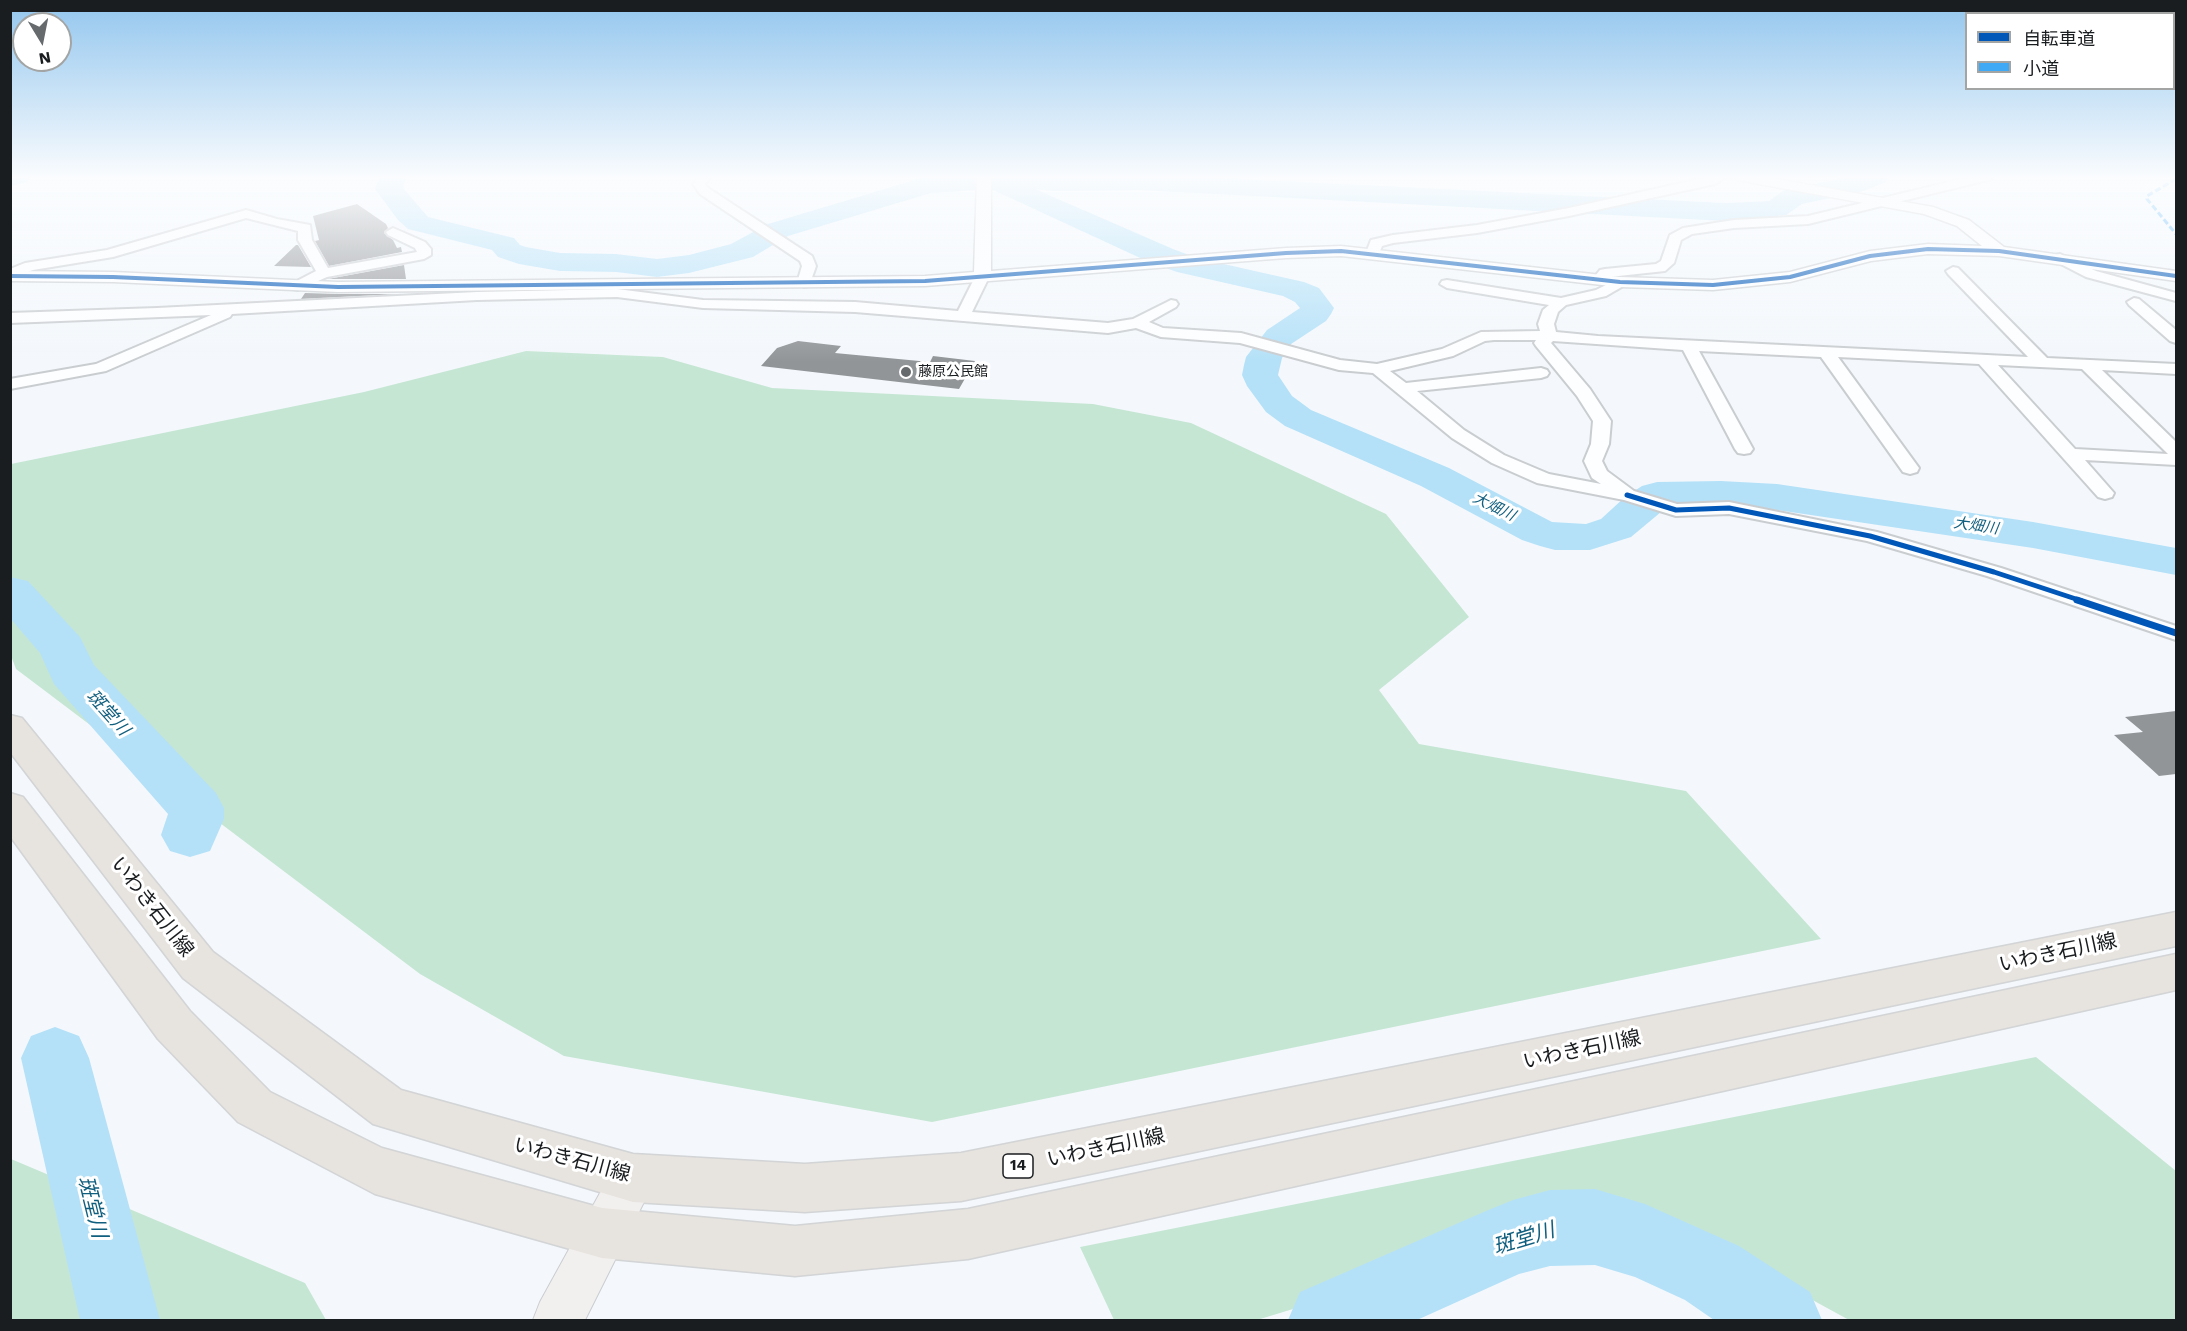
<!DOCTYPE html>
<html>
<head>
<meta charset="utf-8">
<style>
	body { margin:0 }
	#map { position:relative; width:2187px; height:1331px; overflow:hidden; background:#f4f8fc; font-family:"Work Sans","Noto Sans JP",sans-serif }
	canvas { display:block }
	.frame { position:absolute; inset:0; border:12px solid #1a1d1f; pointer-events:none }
	.legend { position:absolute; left:1965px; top:12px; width:210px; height:78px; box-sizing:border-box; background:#fff; border:2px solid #a3a5a5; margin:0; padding:8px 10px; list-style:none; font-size:18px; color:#1a1d1f }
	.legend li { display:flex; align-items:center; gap:12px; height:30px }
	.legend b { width:30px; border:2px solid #a3a5a5 }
	.north { position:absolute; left:12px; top:12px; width:60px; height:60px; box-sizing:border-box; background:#fff; border:2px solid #a3a5a5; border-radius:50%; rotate:170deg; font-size:16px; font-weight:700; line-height:24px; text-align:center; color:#1a1d1f }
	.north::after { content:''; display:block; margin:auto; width:21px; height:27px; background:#666a6c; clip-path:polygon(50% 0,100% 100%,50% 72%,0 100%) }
</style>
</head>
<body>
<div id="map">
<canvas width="2187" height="1331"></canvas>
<div class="frame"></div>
<ul class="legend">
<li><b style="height:8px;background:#0057b8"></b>自転車道</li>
<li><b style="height:8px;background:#3fa9f5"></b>小道</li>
</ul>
<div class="north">N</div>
</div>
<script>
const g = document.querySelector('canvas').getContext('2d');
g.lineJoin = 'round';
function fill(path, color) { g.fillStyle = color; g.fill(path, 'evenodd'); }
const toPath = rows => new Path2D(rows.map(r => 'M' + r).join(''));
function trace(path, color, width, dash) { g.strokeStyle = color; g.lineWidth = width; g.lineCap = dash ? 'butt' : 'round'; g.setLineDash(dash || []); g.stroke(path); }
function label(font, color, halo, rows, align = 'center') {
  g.font = font + ' "Work Sans","Noto Sans JP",sans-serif'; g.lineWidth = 6; g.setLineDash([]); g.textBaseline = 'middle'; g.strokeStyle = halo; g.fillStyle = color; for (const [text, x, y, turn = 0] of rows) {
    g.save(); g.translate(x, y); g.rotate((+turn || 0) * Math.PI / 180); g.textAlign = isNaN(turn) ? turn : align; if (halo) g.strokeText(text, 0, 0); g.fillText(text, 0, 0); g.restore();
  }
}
const forest = toPath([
	[526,351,663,357,772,388,1093,404,1191,423,1386,514,1469,617,1379,690,1419,744,1686,791,1821,939,932,1122,564,1056,420,974,16,669,10,653,11,464,364,392],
	[2036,1057,2176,1171,2176,1320,1849,1320,1637,1204,1257,1320,1114,1320,1080,1247],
	[11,1159,305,1283,326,1320,11,1320]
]);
const river = toPath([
	[10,176,31,176,27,182,10,186,10,176],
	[380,176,406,176,403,188,428,217,514,238,520,245,526,247,560,253,616,254,657,259,689,255,731,244,768,224,928,176,1178,176,1726,203,1769,201,1783,191,1852,176,1889,176,1886,182,1863,191,1802,204,1786,215,1726,221,1140,190,1054,191,1035,189,1173,249,1197,258,1304,282,1319,288,1334,308,1331,314,1326,321,1291,344,1282,358,1278,375,1292,396,1311,410,1449,468,1552,522,1586,524,1601,519,1625,497,1642,486,1657,482,1721,481,1777,484,2033,522,2176,548,2176,575,2033,548,1777,510,1721,505,1667,507,1631,537,1590,550,1555,550,1540,546,1522,540,1421,486,1285,426,1266,412,1247,386,1242,375,1244,365,1246,357,1267,330,1300,308,1295,302,1283,296,1177,272,1151,263,991,189,931,193,788,236,753,257,689,273,657,277,616,272,560,271,519,264,498,257,492,250,408,229,398,220,375,189,380,176],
	[10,577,28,581,80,637,94,665,216,793,224,808,224,819,210,851,190,857,170,851,161,835,168,814,54,684,40,653,10,618,10,577],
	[55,1027,79,1036,89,1058,160,1320,80,1320,21,1058,31,1036,55,1027],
	[1595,1189,1645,1204,1739,1246,1810,1292,1822,1320,1714,1320,1685,1300,1635,1277,1595,1265,1550,1266,1519,1274,1417,1320,1288,1320,1300,1292,1486,1211,1513,1200,1550,1190,1595,1189]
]);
const building = toPath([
	[357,204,386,224,388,228,384,233,393,240,397,248,401,247,402,252,329,266,315,241,319,240,313,216],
	[296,245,298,245,311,267,274,266],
	[404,265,406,279,327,279,328,279],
	[305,293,338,294,400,294,301,299],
	[798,341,841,346,835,353,930,362,933,356,975,361,959,389,761,366,777,348],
	[2176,711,2176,774,2159,776,2114,735,2143,732,2125,717]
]);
const minor = toPath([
	[699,176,711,176,705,184,708,188,812,256,816,266,809,286,804,287,797,283,802,266,800,261,700,194,693,184,699,176],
	[1713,176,1728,176,1715,184,1569,216,1477,233,1393,243,1382,246,1378,256,1373,257,1366,253,1371,240,1393,235,1477,225,1569,208,1713,176],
	[1974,176,1994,176,1992,179,1808,224,1734,228,1692,234,1681,240,1674,263,1665,271,1609,277,1602,280,1595,276,1600,270,1605,269,1656,264,1661,261,1670,235,1683,228,1734,220,1808,216,1974,176],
	[246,210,277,219,310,225,312,240,328,268,417,252,415,248,388,235,386,232,393,228,425,242,431,249,431,255,424,259,327,277,298,290,293,289,291,286,293,283,316,271,298,240,298,231,246,218,113,257,33,270,10,278,10,269,25,263,107,250,246,210],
	[2060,254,2096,271,2176,293,2176,301,2086,277,2055,261,2053,258,2055,255,2060,254],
	[1953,267,1958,268,2047,358,2176,364,2176,374,2102,370,2176,442,2176,465,2085,460,2114,493,2112,497,2105,499,2098,497,1979,364,1838,357,1919,468,1917,472,1910,474,1903,472,1821,357,1699,351,1753,449,1750,453,1744,454,1738,453,1735,449,1683,350,1553,341,1551,343,1590,389,1611,421,1609,444,1602,461,1607,471,1634,491,1677,504,1729,502,1877,532,2001,568,2176,626,2176,640,1987,576,1867,541,1729,514,1676,516,1624,500,1537,483,1492,463,1452,438,1373,373,1339,370,1240,343,1161,337,1136,328,1108,333,855,312,703,308,617,297,477,300,232,314,230,317,106,371,10,389,10,379,96,364,211,315,10,323,10,313,157,308,477,292,617,289,703,300,855,302,958,311,975,277,982,273,989,277,972,312,1108,323,1133,319,1171,300,1176,301,1178,304,1176,307,1149,322,1163,328,1241,333,1340,360,1377,364,1442,349,1481,332,1540,331,1538,324,1543,310,1549,305,1447,288,1440,284,1442,281,1447,280,1561,298,1596,290,1620,278,1627,282,1625,285,1606,296,1566,305,1558,312,1554,324,1556,332,1598,336,2028,357,1948,274,1946,271,1953,267],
	[1494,340,1536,340,1534,343,1536,346,1577,396,1593,421,1591,444,1584,461,1592,478,1601,484,1549,474,1504,455,1464,430,1417,391,1541,378,1547,376,1549,373,1547,370,1541,368,1406,383,1390,371,1453,356,1485,341,1494,340],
	[1998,365,2082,369,2168,454,2075,449,1998,365],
	[2134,298,2139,299,2176,330,2176,343,2170,341,2129,305,2127,302,2134,298]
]);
const tertiary = toPath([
	[977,176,991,176,991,271,1286,248,1341,246,1620,277,1713,280,1790,272,1870,251,1928,244,1982,246,1957,226,1924,214,1737,180,1730,176,1760,176,1933,207,1969,220,2004,247,2176,271,2176,281,1999,256,1928,254,1871,261,1790,282,1713,290,1620,287,1341,256,1286,258,925,286,338,292,113,282,10,281,10,271,113,272,338,282,925,276,974,272,977,176]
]);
const secondary = toPath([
	[633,1155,649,1162,656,1178,585,1320,533,1320,540,1302,617,1162,633,1155]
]);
const primary = toPath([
	[10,715,22,718,213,952,401,1090,633,1154,805,1164,961,1153,2176,912,2176,946,961,1201,805,1212,633,1202,373,1124,183,978,10,752,10,715],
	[10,793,23,797,190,1011,270,1092,382,1148,602,1208,795,1226,968,1209,2176,954,2176,990,968,1259,795,1276,602,1258,375,1194,238,1122,158,1039,10,836,10,793]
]);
const quiet = toPath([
	[2176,179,2147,196,2147,199,2176,234]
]);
const cyclewayFar2 = toPath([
	[10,276,113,277,338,287,925,281,1286,253,1341,251,1620,282,1713,285,1790,277,1870,256,1928,249,1999,251,2176,276]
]);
const cyclewayFar1 = toPath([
	[1627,495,1676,510,1729,508,1870,536,1994,572,2082,601]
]);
const cycleway = toPath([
	[2077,600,2176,633]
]);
const markers = [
	[906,372,6,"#666a6c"]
];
const farPoinames = [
	["藤原公民館",918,372]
];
const farWaternames = [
	["大畑川",1494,507,26],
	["大畑川",1976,526,8]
];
const shields = [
	[1018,1166,30]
];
const shieldNames = [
	["14",1018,1166]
];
const waterNames = [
	["斑堂川",108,713,48]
];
const nearStreetnames = [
	["いわき石川線",152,907,52],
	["いわき石川線",2058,953,-12],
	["いわき石川線",1582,1050,-12],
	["いわき石川線",1106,1148,-12],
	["いわき石川線",572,1160,15]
];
const nearWaternames = [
	["斑堂川",92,1207,76],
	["斑堂川",1524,1239,-17]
];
fill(forest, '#c6e6d4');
fill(river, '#b4e1f8');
fill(building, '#929598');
trace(minor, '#cacdd0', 4);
trace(tertiary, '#cacdd0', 3);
trace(secondary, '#cacdd0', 2);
trace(primary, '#d2d4d6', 3);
fill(minor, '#fdfeff');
fill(tertiary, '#fdfeff');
fill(secondary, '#f2f0ef');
fill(primary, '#e7e3de');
trace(quiet, '#3fa9f5', 3, [6, 3]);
trace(cyclewayFar2, '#0057b8', 4);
trace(cyclewayFar1, '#0057b8', 5);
trace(cycleway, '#0057b8', 7);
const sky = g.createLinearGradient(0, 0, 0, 362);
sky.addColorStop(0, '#93c6ee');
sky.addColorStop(0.49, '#fafcfe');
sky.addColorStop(1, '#fafcfe00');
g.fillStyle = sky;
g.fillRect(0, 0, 2187, 362);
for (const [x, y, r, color] of markers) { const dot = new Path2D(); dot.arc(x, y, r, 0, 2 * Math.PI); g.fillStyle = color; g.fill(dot); trace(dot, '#fff', 2); }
label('14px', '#1a1d1f', '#fff', farPoinames, 'left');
label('italic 15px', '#115f7f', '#fff', farWaternames);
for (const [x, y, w] of shields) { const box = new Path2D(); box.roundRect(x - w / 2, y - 12, w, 24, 4.5); g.fillStyle = '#fff'; g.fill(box); trace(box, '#1a1d1f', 1.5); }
label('bold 15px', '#1a1d1f', null, shieldNames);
label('italic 18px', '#115f7f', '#fff', waterNames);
label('20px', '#1a1d1f', '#fff', nearStreetnames);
label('italic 21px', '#115f7f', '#fff', nearWaternames);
</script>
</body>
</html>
